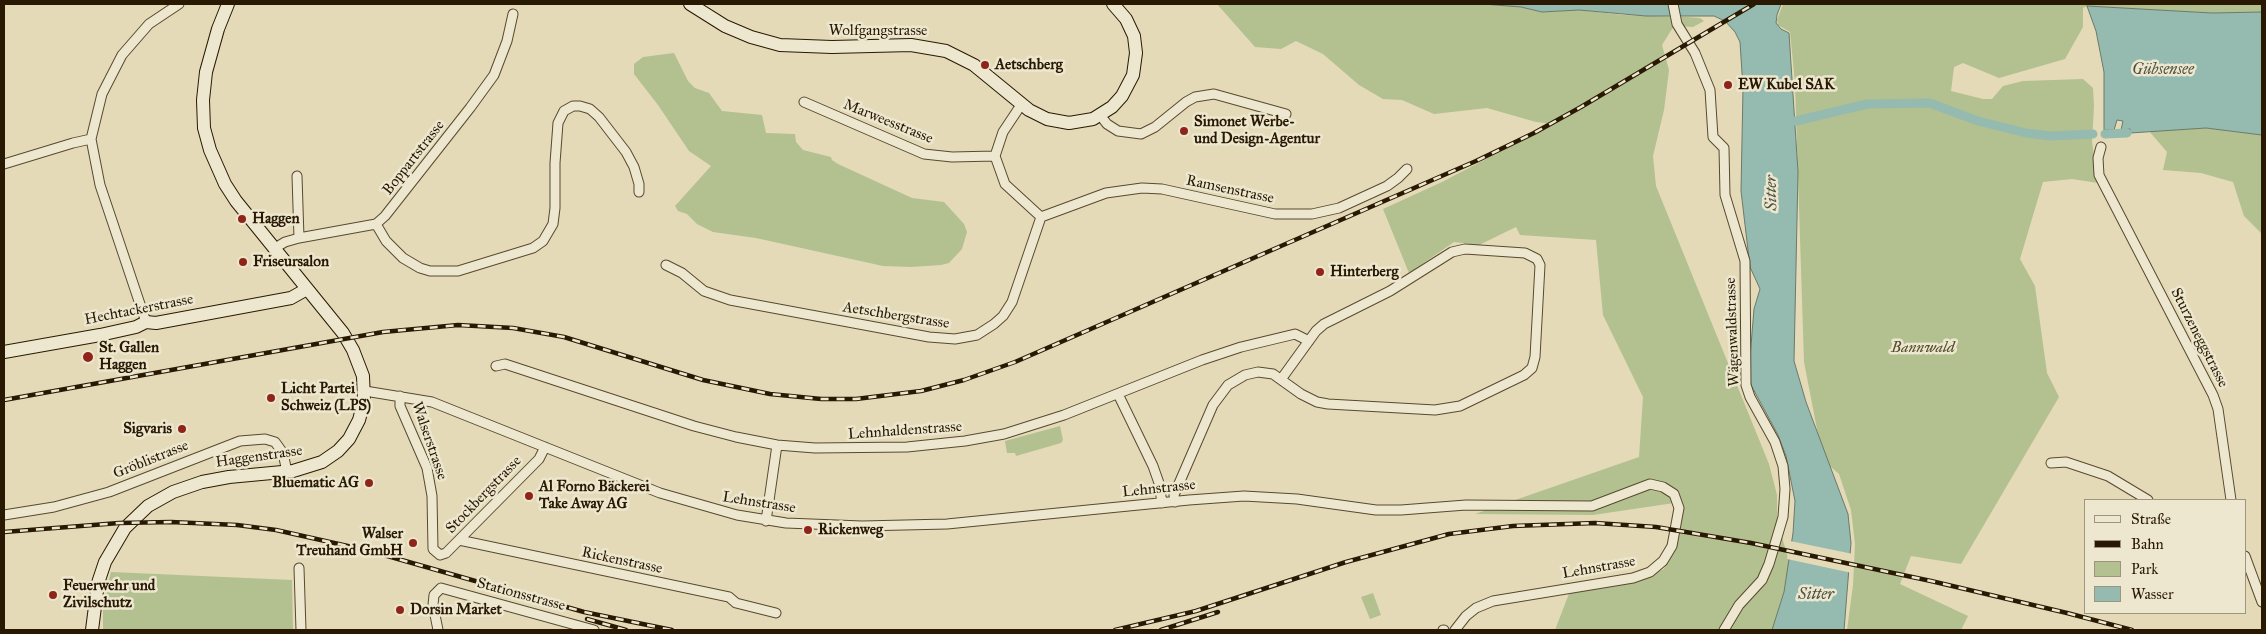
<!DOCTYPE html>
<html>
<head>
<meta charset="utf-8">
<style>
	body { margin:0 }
	#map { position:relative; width:2266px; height:634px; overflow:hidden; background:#e4dab7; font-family:"IM FELL Great Primer",serif }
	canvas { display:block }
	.frame { position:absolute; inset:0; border:5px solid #291902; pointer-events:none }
	.legend { position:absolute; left:2084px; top:499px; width:162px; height:115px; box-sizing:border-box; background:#ede7d0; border:1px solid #9f957e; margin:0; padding:6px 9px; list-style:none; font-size:15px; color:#291902 }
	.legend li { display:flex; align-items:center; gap:10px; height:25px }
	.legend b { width:25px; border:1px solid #9f957e }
</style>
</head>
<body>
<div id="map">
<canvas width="2266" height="634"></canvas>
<div class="frame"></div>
<ul class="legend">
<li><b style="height:6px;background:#ede7d0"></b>Straße</li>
<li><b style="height:6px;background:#291902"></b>Bahn</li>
<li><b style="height:14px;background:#b3c08f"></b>Park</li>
<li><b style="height:14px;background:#95bab0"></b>Wasser</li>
</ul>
</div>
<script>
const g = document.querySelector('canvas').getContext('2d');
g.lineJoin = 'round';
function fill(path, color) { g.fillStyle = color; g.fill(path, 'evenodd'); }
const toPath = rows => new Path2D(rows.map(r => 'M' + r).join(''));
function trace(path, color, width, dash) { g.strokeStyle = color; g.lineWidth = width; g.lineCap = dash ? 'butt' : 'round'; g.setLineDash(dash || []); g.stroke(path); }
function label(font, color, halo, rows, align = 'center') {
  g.font = font + ' "IM FELL Great Primer",serif'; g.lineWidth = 5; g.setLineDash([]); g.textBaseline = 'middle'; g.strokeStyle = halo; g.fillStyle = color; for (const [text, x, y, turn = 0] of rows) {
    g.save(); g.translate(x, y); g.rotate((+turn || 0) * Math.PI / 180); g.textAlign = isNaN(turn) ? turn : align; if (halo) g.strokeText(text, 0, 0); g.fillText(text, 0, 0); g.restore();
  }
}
const green = toPath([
	[1217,4,1483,4,1521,7,1542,12,1579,10,1623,15,1686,17,1700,18,1704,21,1693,27,1676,26,1672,29,1662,45,1669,70,1664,110,1653,156,1656,186,1769,464,1777,495,1777,520,1789,561,1784,592,1772,630,1555,630,1570,591,1647,577,1664,569,1678,542,1682,521,1674,503,1593,515,1475,514,1639,457,1643,397,1603,315,1596,240,1520,235,1516,227,1479,245,1454,242,1409,273,1383,209,1442,182,1553,124,1536,122,1487,108,1434,114,1402,100,1383,99,1359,85,1323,54,1296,41,1281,49,1255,47],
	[1783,4,2262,4,2262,12,2212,13,2087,6,2083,8,2083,27,2065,59,1999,78,1963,63,1954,67,1951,91,1983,99,1992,99,2003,86,2023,81,2083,79,2093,88,2094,106,2092,142,2098,183,2072,179,2043,182,2020,259,2035,286,2047,373,2059,397,1961,564,1911,556,1900,584,1968,616,1961,630,1847,630,1853,585,1855,544,1851,510,1839,474,1823,460,1804,362,1795,83,1790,32,1778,25,1777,20],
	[674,53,688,81,695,88,709,93,722,111,762,115,766,133,795,134,796,142,803,150,831,157,832,160,838,164,912,198,944,202,964,224,967,232,962,249,949,263,941,265,911,267,883,266,756,238,713,232,697,224,687,214,678,211,675,206,711,166,689,151,658,105,634,74,634,64,643,57],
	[2206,128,2262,135,2262,234,2244,216,2233,182,2201,173,2163,170,2167,152,2149,131],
	[1060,426,1063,440,1061,443,1016,456,1015,453,1007,453,1005,441],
	[111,572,292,580,293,630,103,630,103,603],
	[1373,593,1381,615,1370,619,1361,597]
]);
const water = toPath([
	[1483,4,1781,4,1777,15,1776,23,1781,29,1789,33,1798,172,1794,361,1806,402,1848,514,1851,543,1844,630,1772,630,1784,592,1793,533,1795,501,1786,456,1778,435,1751,385,1749,370,1754,309,1760,289,1750,267,1741,191,1743,88,1740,42,1735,32,1725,21,1714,16,1646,16,1579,10,1542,12,1521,7,1483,4],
	[2087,6,2212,13,2262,12,2262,135,2206,128,2130,133,2130,129,2121,130,2123,121,2117,120,2114,130,2104,130,2104,72,2096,31,2087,6]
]);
const pier = toPath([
	[1790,541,1853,554,1852,573,1787,559]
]);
const canal = toPath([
	[1786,121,1796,121,1867,104,1930,103,1978,121,2026,133,2051,136,2093,134],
	[2105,134,2127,133]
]);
const street = toPath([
	[1673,4,1677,24,1695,53,1710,90,1713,137,1724,148,1725,195,1745,261,1746,385,1750,397,1775,442,1783,466,1785,489,1783,517,1769,564,1762,580,1739,605,1724,630],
	[804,102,924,154,952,157,995,156],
	[1100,115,1107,124,1118,131,1141,134,1155,127,1186,102,1195,97,1214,94,1286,114],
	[2101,147,2098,158,2099,175,2213,395,2218,409,2231,500],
	[4,164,73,143,91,139],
	[297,176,299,238],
	[1041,217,1106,193,1142,188,1162,189,1275,214,1312,214,1339,208,1387,186,1398,178,1407,169],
	[376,224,386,241,403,258,420,268,430,271,458,271,533,248,543,241,553,224,555,208,555,163,558,123,564,111,573,106,580,106,590,109,599,117,626,152,634,167,639,184,639,192],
	[275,248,285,242,299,238,376,224,385,216,470,108,494,75,507,41,513,14],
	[666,265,682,273,704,291,730,300,929,337,955,339,977,335,994,324,1003,316,1012,302,1041,217,1005,184,995,156,1003,132,1021,105],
	[146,322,100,185,91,139,102,94,122,55,149,24,179,4],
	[496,366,505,364,694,426,736,437,777,445,815,448,907,447,965,441,1004,434,1064,415,1202,360,1241,347,1295,334,1309,341],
	[365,391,432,402,660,493,737,515,786,523,862,526,947,524,1189,500,1244,496,1297,499,1376,510,1401,510,1466,505,1592,506,1650,484,1663,487,1674,494,1679,508,1672,546,1663,561,1650,572,1633,578,1493,601,1476,608,1466,616,1455,630],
	[1118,394,1153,466,1159,483,1162,503],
	[400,396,400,406,427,468,432,496,433,549,440,555,446,553,539,459,545,447],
	[2051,463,2066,462,2108,476,2148,500],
	[1175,502,1174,495,1213,405,1228,385,1245,375,1258,372,1273,374,1301,394,1317,402,1328,404,1435,410,1460,406,1524,375,1532,368,1535,357,1540,265,1537,259,1525,253,1465,249,1452,252,1390,291,1324,324,1316,331,1282,378],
	[4,515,54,507,109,492,240,441,265,439,275,442,283,453,287,472],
	[766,521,777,445],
	[459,540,729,597,736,603,776,613],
	[2245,556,2262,602],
	[299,568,301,630],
	[438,630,433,605,434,595,441,588,594,630],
	[1443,630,1444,630]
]);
const secondary = toPath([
	[690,4,725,26,751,37,780,45,832,47,911,45,946,51,974,65,1029,110,1047,119,1069,123,1093,119,1112,107,1122,96,1133,75,1136,53,1134,36,1126,19,1113,4],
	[4,352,100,335,136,327,146,322,156,323,291,298,307,289],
	[92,630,98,583,105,562,125,528,148,506,173,492,202,482,229,477,293,471,322,462,338,451,349,439,359,420,364,401,363,376,353,350,343,333,236,201,225,184,210,150,204,128,203,100,206,72,218,29,228,4]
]);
const rail = toPath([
	[4,400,383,332,458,325,513,328,564,337,703,380,770,394,821,399,856,399,921,391,964,380,1015,362,1476,161,1534,133,1581,107,1754,4],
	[4,532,119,523,171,522,237,525,276,530,370,551,584,612,672,630],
	[587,619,626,630],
	[1115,630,1196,611,1346,562,1449,534,1513,526,1595,523,1656,527,1751,543,1931,581,2067,613,2132,630],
	[1161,630,1218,612]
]);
const markers = [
	[985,65,5,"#8f2418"],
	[1728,85,5,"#8f2418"],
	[1184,131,5,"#8f2418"],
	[242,219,5,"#8f2418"],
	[243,262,5,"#8f2418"],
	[1320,272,5,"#8f2418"],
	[88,357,6,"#8f2418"],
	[271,398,5,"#8f2418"],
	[182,429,5,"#8f2418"],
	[369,483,5,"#8f2418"],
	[529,496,5,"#8f2418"],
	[808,530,5,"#8f2418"],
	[413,543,5,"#8f2418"],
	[53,595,5,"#8f2418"],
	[400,610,5,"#8f2418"]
];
const streetNames = [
	["Wolfgangstrasse",878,31],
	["Marweesstrasse",888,122,22],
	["Boppartstrasse",414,158,-52],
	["Ramsenstrasse",1230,190,12],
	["Hechtackerstrasse",139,310,-11],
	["Aetschbergstrasse",896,316,9],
	["Wägenwaldstrasse",1733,332,-92],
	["Sturzeneggstrasse",2199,338,63],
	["Lehnhaldenstrasse",905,431,-4],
	["Walserstrasse",429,441,71],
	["Haggenstrasse",259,457,-8],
	["Gröblistrasse",151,460,-22],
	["Lehnstrasse",1159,489,-6],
	["Stockbergstrasse",484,495,-46],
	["Lehnstrasse",759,503,9],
	["Rickenstrasse",622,561,12],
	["Lehnstrasse",1599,568,-10],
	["Stationsstrasse",521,595,15]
];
const poiNames = [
	["Aetschberg",995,65],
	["EW Kubel SAK",1738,85],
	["Simonet Werbe-",1194,122],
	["und Design-Agentur",1194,139],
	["Haggen",252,219],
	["Friseursalon",253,262],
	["Hinterberg",1330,272],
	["St. Gallen",99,348],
	["Haggen",99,365],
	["Licht Partei",281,389],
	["Schweiz (LPS)",281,406],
	["Sigvaris",172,429,"right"],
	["Bluematic AG",359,483,"right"],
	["Al Forno Bäckerei",539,487],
	["Take Away AG",539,504],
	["Rickenweg",818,530],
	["Walser",403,534,"right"],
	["Treuhand GmbH",403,551,"right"],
	["Feuerwehr und",63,586],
	["Zivilschutz",63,603],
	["Dorsin Market",410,610]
];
const parkNames = [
	["Bannwald",1923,348]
];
const waterNames = [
	["Gübsensee",2163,70],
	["Sitter",1772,193,-91],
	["Sitter",1816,595]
];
fill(green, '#b3c08f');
fill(water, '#95bab0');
trace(water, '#6a7a6a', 1);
fill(pier, '#e4dab7');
trace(canal, '#95bab0', 9);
trace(street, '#58492f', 11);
trace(secondary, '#291902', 14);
trace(street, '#ede7d0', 9);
trace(secondary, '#ede7d0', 12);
trace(rail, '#291902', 4.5);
trace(rail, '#ede7d0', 2.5, [8]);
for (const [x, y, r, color] of markers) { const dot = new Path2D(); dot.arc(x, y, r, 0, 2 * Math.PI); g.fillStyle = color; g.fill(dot); trace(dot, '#ede7d0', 2); }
label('15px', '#291902', '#ede7d0', streetNames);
label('bold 15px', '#291902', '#ede7d0', poiNames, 'left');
label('italic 15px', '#524b2c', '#ede7d0', parkNames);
label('italic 16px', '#4f513f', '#ede7d0', waterNames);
</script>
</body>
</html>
